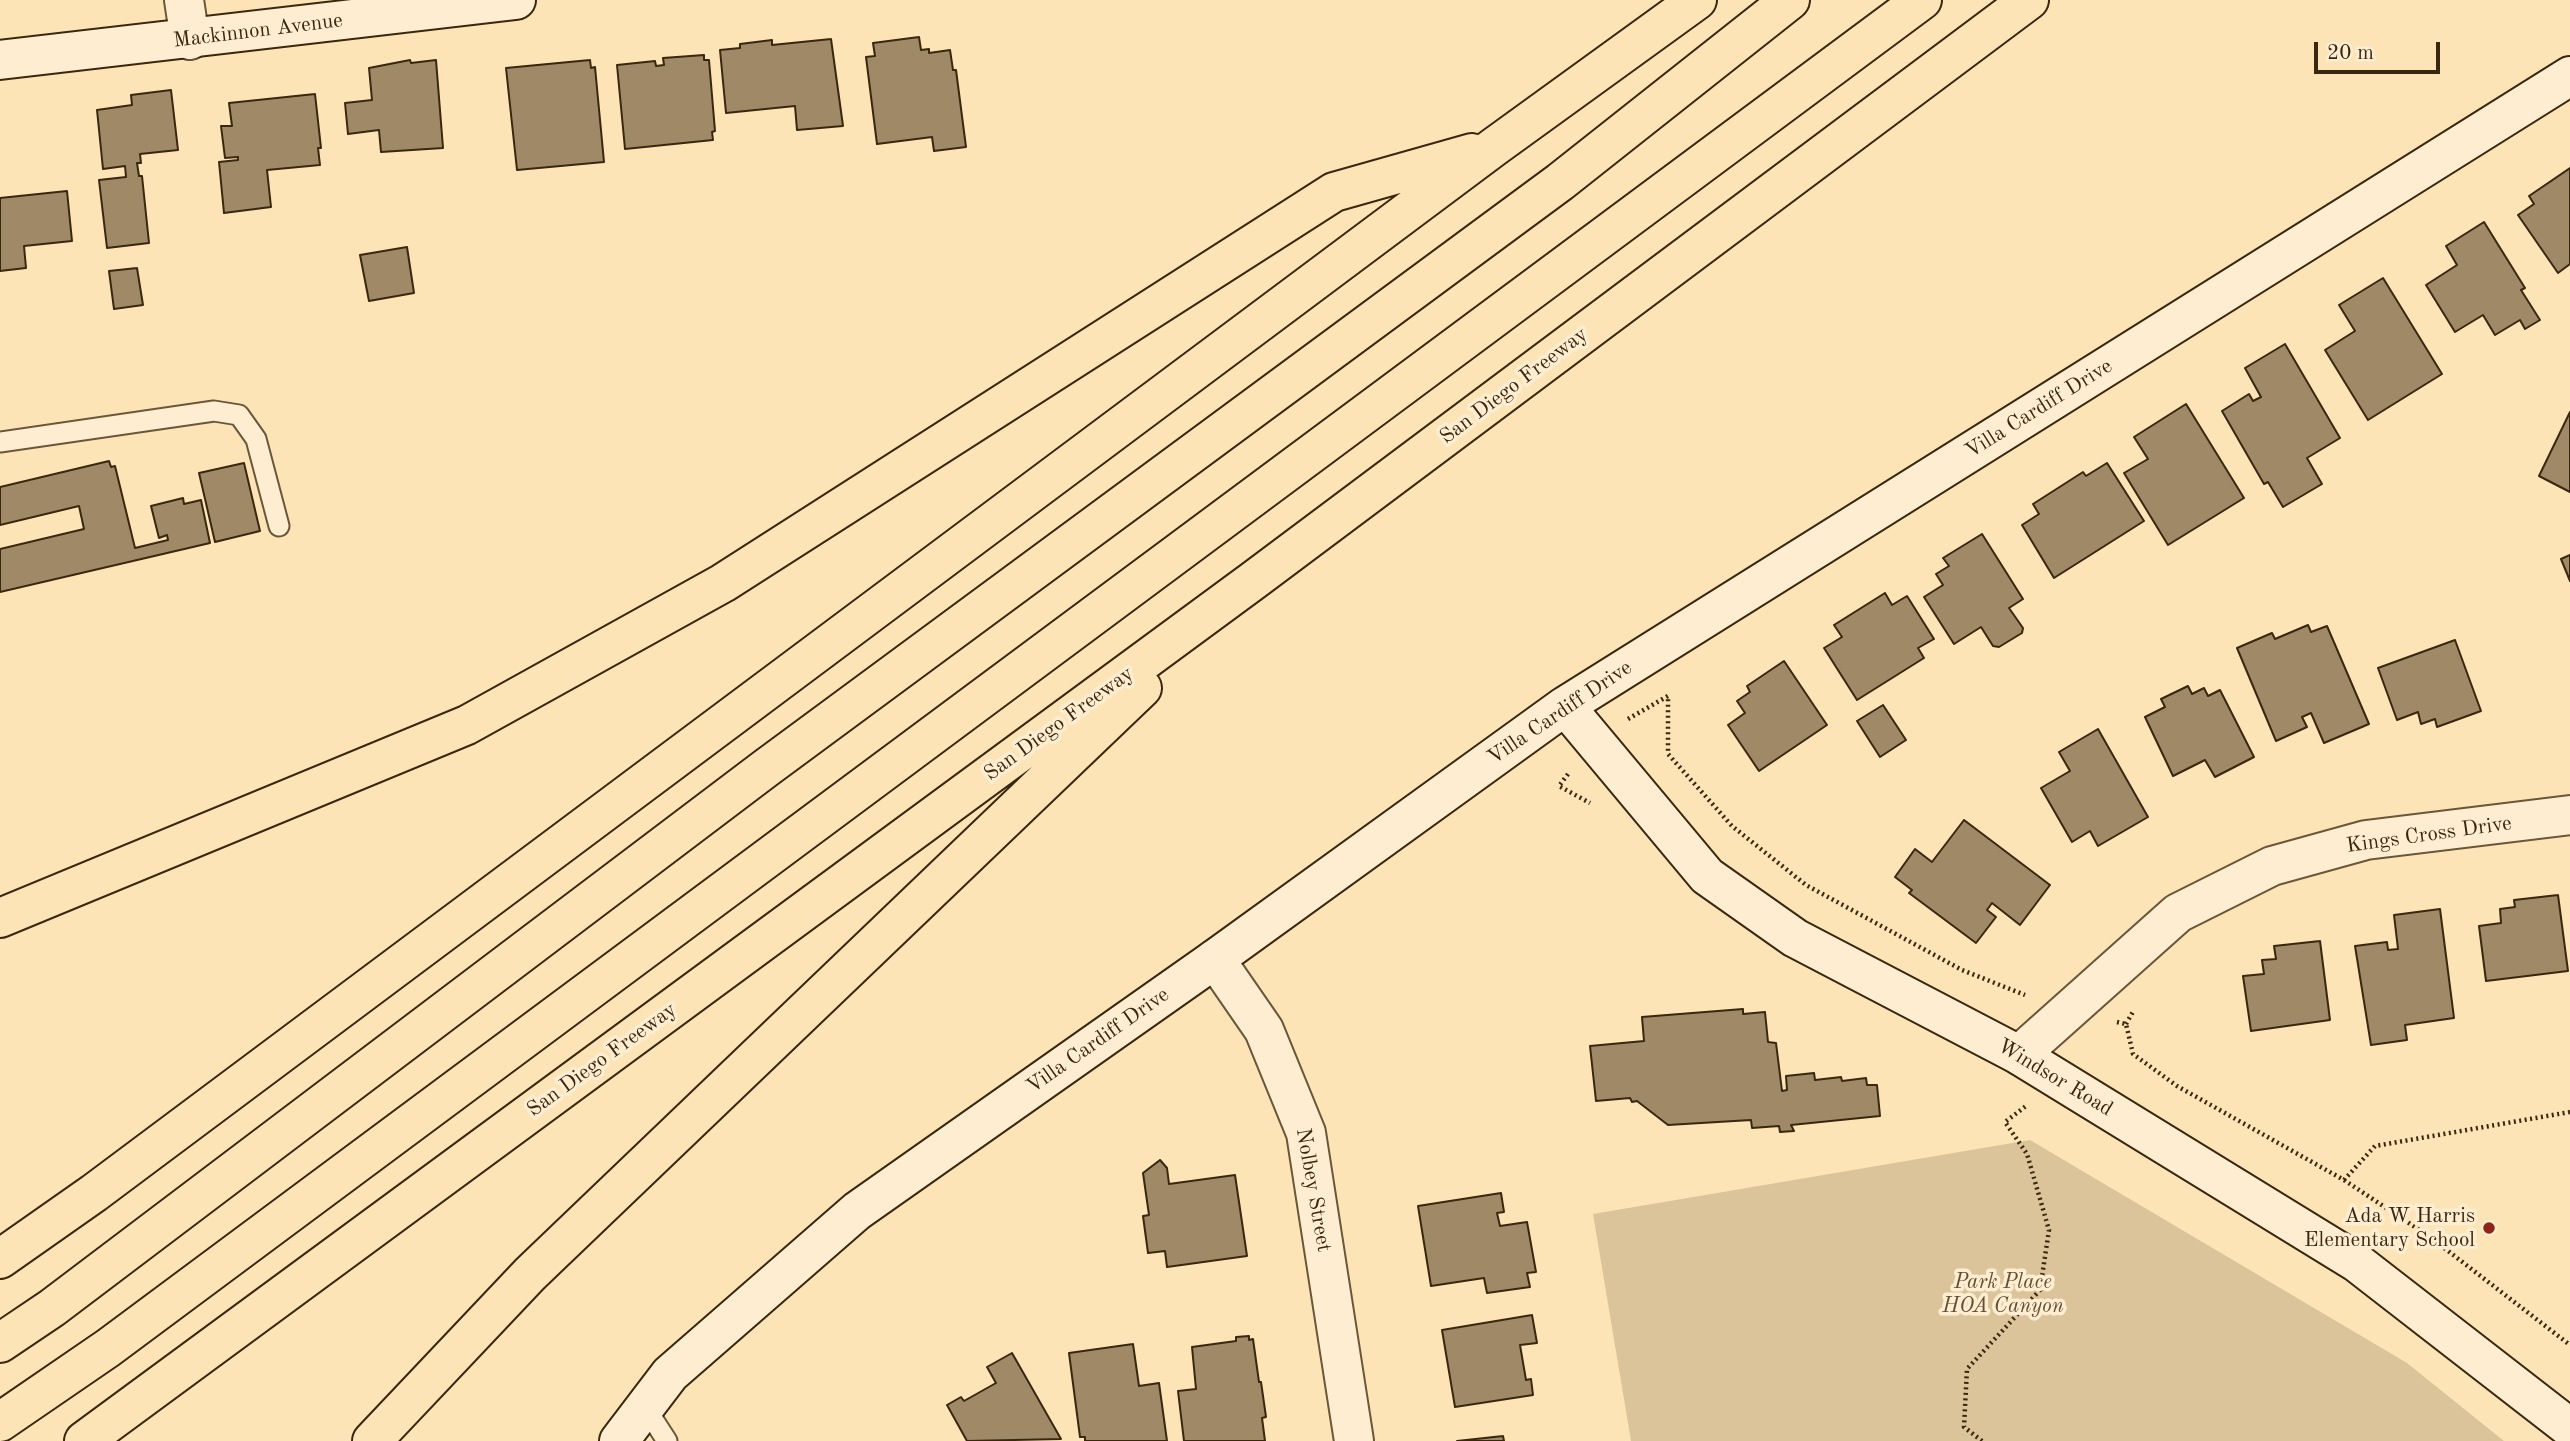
<!DOCTYPE html>
<html>
<head>
<meta charset="utf-8">
<style>
	body { margin:0 }
	#map { position:relative; width:2570px; height:1441px; overflow:hidden; background:#fde4b7; font-family:"Old Standard TT",serif }
	canvas { display:block }
	.scale { position:absolute; left:2314px; top:42px; width:126px; height:32px; box-sizing:border-box; border:4px solid #39270f; border-top:0; padding-left:9px; font-size:21px; line-height:24px; white-space:nowrap; color:#39270f; -webkit-text-stroke:5px #feedd0; paint-order:stroke }
</style>
</head>
<body>
<div id="map">
<canvas width="2570" height="1441"></canvas>
<div class="scale">20 m</div>
</div>
<script>
const g = document.querySelector('canvas').getContext('2d');
g.lineJoin = 'round';
function fill(path, color) { g.fillStyle = color; g.fill(path, 'evenodd'); }
const toPath = rows => new Path2D(rows.map(r => 'M' + r).join(''));
function trace(path, color, width, dash) { g.strokeStyle = color; g.lineWidth = width; g.lineCap = dash ? 'butt' : 'round'; g.setLineDash(dash || []); g.stroke(path); }
function label(font, color, halo, rows, align = 'center') {
  g.font = font + ' "Old Standard TT",serif'; g.lineWidth = 7; g.setLineDash([]); g.textBaseline = 'middle'; g.strokeStyle = halo; g.fillStyle = color; for (const [text, x, y, turn = 0] of rows) {
    g.save(); g.translate(x, y); g.rotate((+turn || 0) * Math.PI / 180); g.textAlign = isNaN(turn) ? turn : align; if (halo) g.strokeText(text, 0, 0); g.fillText(text, 0, 0); g.restore();
  }
}
const green = toPath([
	[2030,1140,2407,1363,2504,1441,1631,1441,1593,1214]
]);
const building = toPath([
	[919,37,921,50,929,49,929,53,950,50,953,70,956,70,966,147,934,151,932,137,877,144,866,57,875,56,873,43,919,37],
	[831,39,843,126,797,130,795,106,726,113,720,50,740,48,740,44,772,40,772,45,831,39],
	[704,55,704,60,709,60,715,131,712,132,713,140,625,149,617,65,655,61,656,66,664,65,663,58,704,55],
	[410,60,411,63,436,60,443,148,381,152,379,130,348,134,345,103,372,100,369,68,410,60],
	[590,60,591,68,595,67,604,162,517,170,506,68,590,60],
	[171,90,178,150,140,154,141,163,137,163,139,176,142,176,149,243,107,248,99,180,126,177,125,166,103,169,97,110,132,105,131,95,171,90],
	[315,94,321,148,318,148,320,165,267,170,271,207,224,213,219,162,238,160,238,157,225,158,221,126,232,126,229,103,315,94],
	[2570,168,2570,264,2558,273,2518,215,2534,204,2529,196,2570,168],
	[67,191,72,241,24,246,26,268,0,271,0,198,67,191],
	[2484,222,2525,288,2521,290,2540,320,2525,329,2520,320,2495,335,2483,315,2455,332,2426,285,2457,265,2446,246,2484,222],
	[407,247,414,293,369,301,360,255,407,247],
	[137,268,143,305,114,309,109,271,137,268],
	[2383,278,2442,374,2368,420,2325,350,2355,331,2339,305,2383,278],
	[2285,344,2340,438,2307,458,2322,484,2283,507,2268,482,2264,484,2222,411,2249,394,2253,401,2261,397,2245,368,2285,344],
	[2186,404,2244,498,2168,545,2124,473,2148,459,2134,437,2186,404],
	[2570,412,2570,492,2539,476,2570,412],
	[109,461,111,467,115,466,135,548,168,540,167,535,159,538,151,506,183,498,184,504,201,500,210,543,0,592,0,549,84,529,79,506,0,525,0,487,109,461],
	[244,463,260,531,215,542,199,473,244,463],
	[2107,463,2144,521,2054,578,2022,525,2039,514,2033,504,2083,472,2086,476,2107,463],
	[1982,534,2023,599,2009,608,2023,628,2022,633,1999,647,1993,646,1981,627,1954,644,1924,597,1943,585,1936,574,1949,566,1943,558,1982,534],
	[2570,555,2570,581,2561,559,2570,555],
	[1885,593,1892,605,1907,596,1934,639,1918,648,1924,658,1857,700,1824,648,1842,637,1834,625,1885,593],
	[2308,625,2311,632,2327,626,2369,724,2324,743,2311,713,2302,717,2307,727,2276,741,2237,648,2272,633,2275,639,2308,625],
	[2455,640,2481,711,2437,727,2435,719,2421,724,2418,712,2397,720,2378,668,2455,640],
	[1784,661,1827,725,1759,771,1728,725,1745,713,1737,701,1750,692,1747,686,1784,661],
	[2188,686,2192,694,2204,688,2208,696,2220,690,2254,757,2215,777,2205,760,2173,776,2145,717,2165,707,2161,699,2188,686],
	[1883,705,1906,740,1880,757,1857,721,1883,705],
	[2098,729,2148,817,2098,846,2090,831,2072,842,2041,788,2070,771,2059,752,2098,729],
	[1964,820,2050,885,2020,925,1992,903,1987,910,1996,917,1976,943,1909,893,1912,890,1895,877,1915,849,1932,862,1964,820],
	[2558,895,2568,971,2486,981,2479,926,2501,923,2500,909,2515,907,2514,900,2558,895],
	[2440,909,2454,1018,2405,1025,2407,1040,2371,1045,2355,946,2387,942,2388,950,2398,949,2394,915,2440,909],
	[2320,941,2330,1020,2251,1031,2243,976,2264,974,2262,960,2276,959,2274,946,2320,941],
	[1743,1009,1743,1014,1765,1012,1768,1042,1776,1043,1782,1091,1787,1090,1786,1076,1814,1073,1815,1080,1841,1077,1842,1081,1866,1078,1867,1085,1877,1085,1880,1116,1791,1125,1794,1131,1780,1132,1779,1126,1752,1128,1751,1120,1668,1125,1637,1101,1632,1102,1630,1098,1596,1101,1590,1046,1644,1041,1642,1017,1743,1009],
	[1160,1160,1167,1168,1169,1184,1235,1175,1247,1256,1167,1267,1165,1251,1148,1253,1143,1216,1149,1215,1143,1173,1160,1160],
	[1501,1193,1504,1212,1497,1213,1500,1226,1527,1222,1536,1272,1527,1273,1530,1287,1487,1293,1484,1278,1431,1286,1418,1206,1501,1193],
	[1532,1315,1537,1343,1520,1345,1526,1380,1531,1379,1533,1395,1455,1407,1442,1330,1532,1315],
	[1249,1336,1249,1340,1253,1339,1259,1382,1261,1382,1266,1417,1262,1418,1265,1441,1184,1441,1178,1391,1196,1389,1192,1347,1236,1341,1236,1337,1249,1336],
	[1133,1344,1139,1386,1159,1383,1167,1441,1085,1441,1085,1437,1080,1437,1069,1353,1133,1344],
	[1012,1353,1061,1439,967,1441,947,1405,961,1397,964,1401,996,1383,987,1367,1012,1353],
	[1503,1436,1504,1441,1457,1441,1503,1436]
]);
const path = toPath([
	[1628,719,1668,696,1668,754,1732,826,1806,885,1962,970,2025,995],
	[1568,774,1559,786,1590,803],
	[2117,1022,2126,1024,2133,1054,2177,1086,2344,1180,2375,1146,2570,1112],
	[2126,1024,2134,1010],
	[2344,1180,2430,1237,2570,1345],
	[1982,1441,1964,1427,1967,1369,2040,1290,2049,1230,2027,1154,2005,1122,2026,1106]
]);
const lane = toPath([
	[0,442,214,411,239,415,256,439,279,526],
	[645,1407,667,1441]
]);
const street = toPath([
	[184,0,190,40],
	[1215,959,1264,1030,1306,1133,1354,1441],
	[2019,1055,2178,913,2272,866,2366,840,2570,815]
]);
const secondary = toPath([
	[0,60,516,0],
	[1565,706,1707,876,1795,938,2019,1055,2356,1262,2570,1428],
	[619,1441,670,1374,857,1211,1215,959,1565,706,2570,76]
]);
const highway = toPath([
	[0,918,467,725,723,583,1334,192,1472,153],
	[0,1259,94,1193,1494,147,1697,0],
	[0,1343,52,1308,766,768,1560,182,1790,0],
	[0,1422,108,1348,1922,0],
	[84,1441,1254,580,2029,0],
	[372,1441,530,1274,1142,688]
]);
const markers = [
	[2489,1228,7,"#8f2418"]
];
const streetNames = [
	["Mackinnon Avenue",258,31,-7],
	["San Diego Freeway",1514,386,-37],
	["Villa Cardiff Drive",2039,409,-32],
	["Villa Cardiff Drive",1560,713,-34],
	["San Diego Freeway",1059,724,-36],
	["Kings Cross Drive",2429,835,-8],
	["Villa Cardiff Drive",1098,1041,-35],
	["San Diego Freeway",602,1060,-36],
	["Windsor Road",2055,1078,31],
	["Nolbey Street",1313,1190,80]
];
const poiNames = [
	["Ada W Harris",2475,1216],
	["Elementary School",2475,1240]
];
const parkNames = [
	["Park Place",2003,1282],
	["HOA Canyon",2003,1306]
];
fill(green, '#dcc49a');
fill(building, '#9f8966');
trace(building, '#39270f', 2);
trace(lane, '#6a5639', 23);
trace(street, '#6a5639', 42);
trace(secondary, '#39270f', 42);
trace(highway, '#39270f', 42);
trace(path, '#39270f', 4.5, [2, 3.5]);
trace(lane, '#feedd0', 19);
trace(street, '#feedd0', 38);
trace(secondary, '#feedd0', 38);
trace(highway, '#fde4b7', 38);
for (const [x, y, r, color] of markers) { const dot = new Path2D(); dot.arc(x, y, r, 0, 2 * Math.PI); g.fillStyle = color; g.fill(dot); trace(dot, '#feedd0', 2.5); }
label('21px', '#39270f', '#feedd0', streetNames);
label('21px', '#39270f', '#feedd0', poiNames, 'right');
label('italic 21px', '#624e32', '#feedd0', parkNames);
</script>
</body>
</html>
